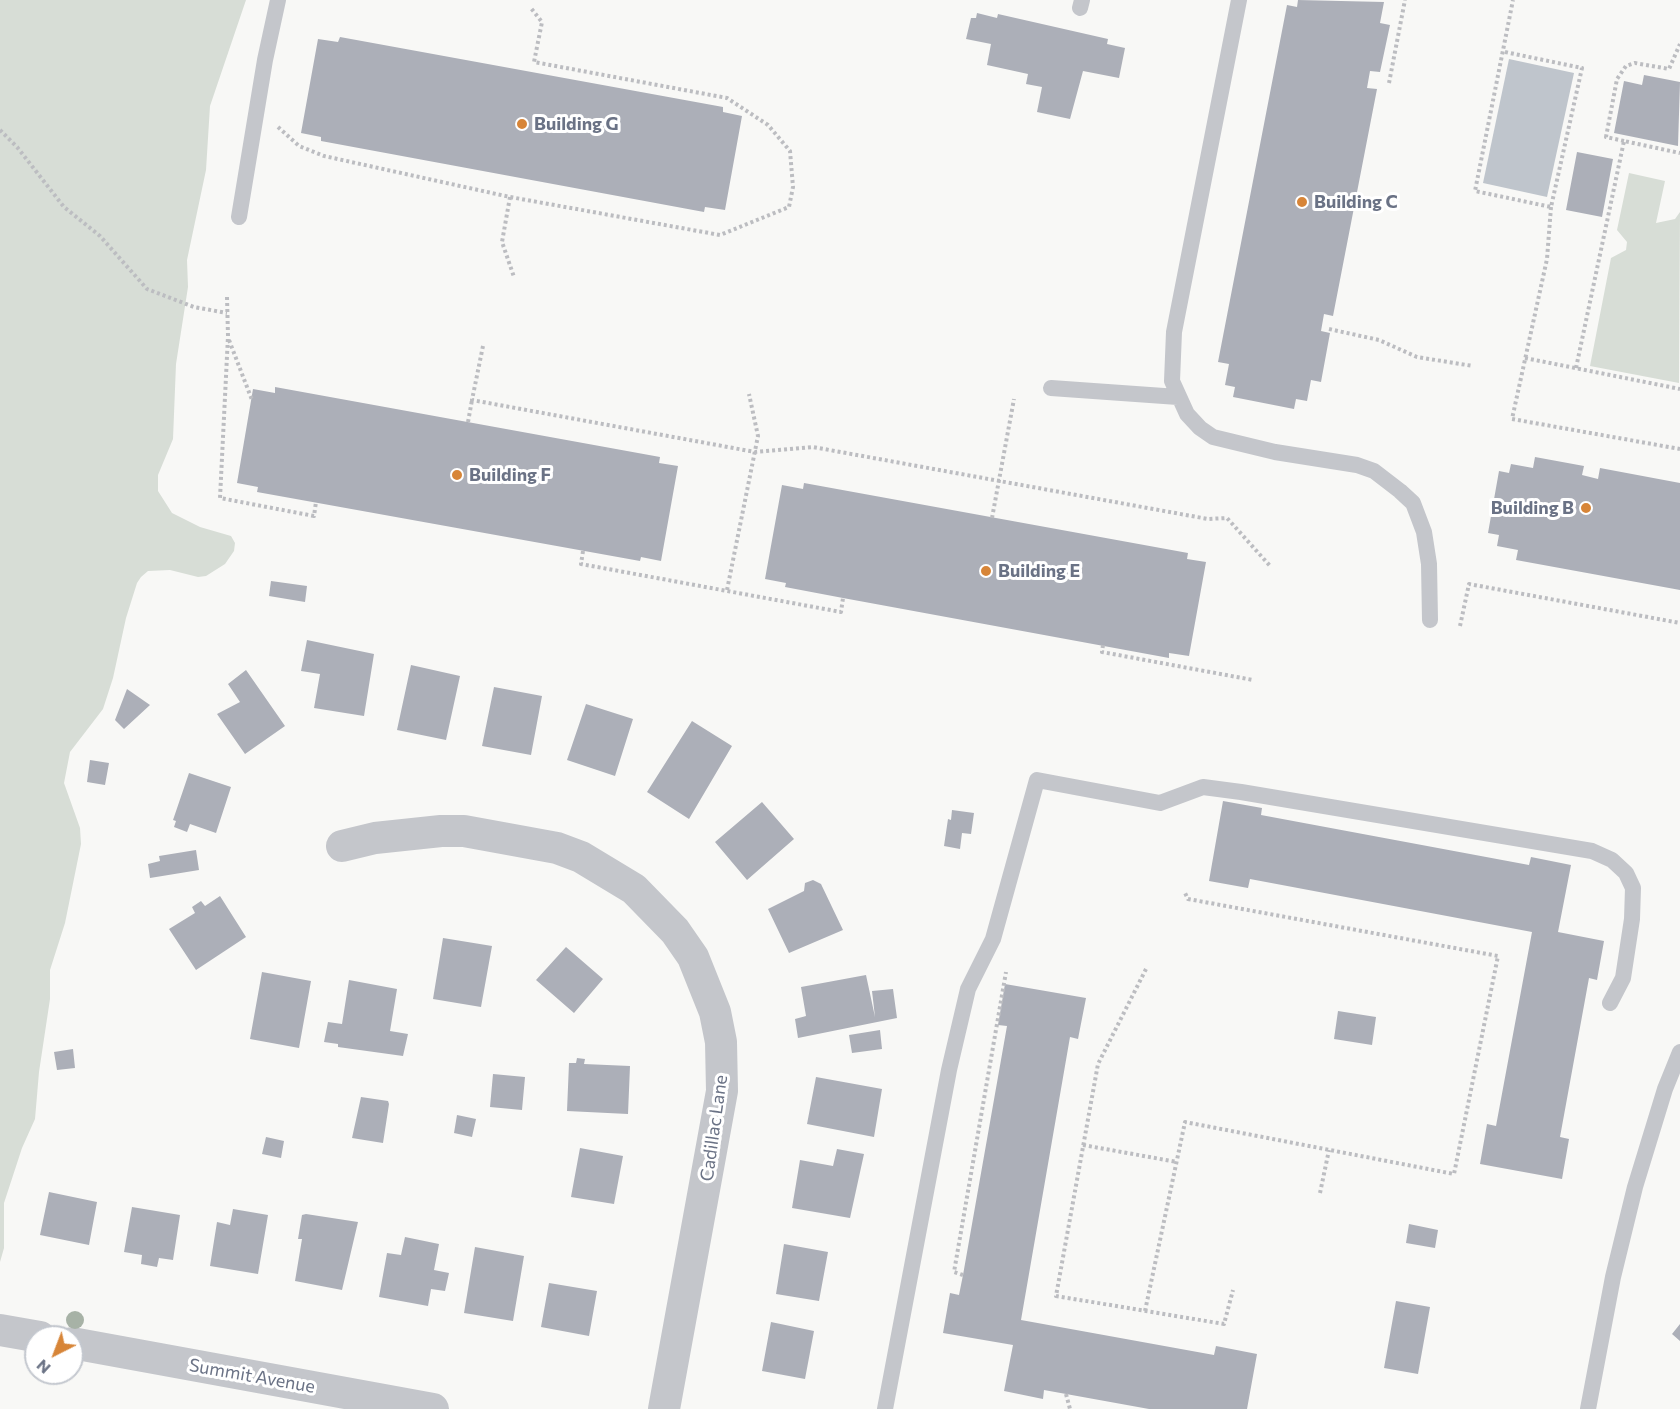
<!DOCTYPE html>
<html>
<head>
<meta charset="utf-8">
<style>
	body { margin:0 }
	#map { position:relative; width:1680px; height:1409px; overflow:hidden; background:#f8f8f6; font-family:Commissioner,sans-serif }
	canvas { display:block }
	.north { position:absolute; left:24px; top:1325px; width:60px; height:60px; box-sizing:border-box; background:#fff; border:2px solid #c3c7ce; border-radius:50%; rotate:222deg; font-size:16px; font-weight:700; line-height:24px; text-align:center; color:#6a7285 }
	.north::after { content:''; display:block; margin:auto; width:21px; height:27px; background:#d78538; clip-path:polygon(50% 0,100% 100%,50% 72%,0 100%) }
</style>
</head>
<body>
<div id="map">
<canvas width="1680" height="1409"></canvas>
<div class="north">N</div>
</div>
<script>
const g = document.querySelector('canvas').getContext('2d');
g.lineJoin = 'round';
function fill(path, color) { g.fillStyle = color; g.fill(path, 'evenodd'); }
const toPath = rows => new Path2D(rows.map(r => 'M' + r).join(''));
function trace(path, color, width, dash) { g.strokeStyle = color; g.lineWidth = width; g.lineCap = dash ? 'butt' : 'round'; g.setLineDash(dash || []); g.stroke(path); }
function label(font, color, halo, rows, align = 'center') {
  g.font = font + ' Commissioner,sans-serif'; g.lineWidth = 6; g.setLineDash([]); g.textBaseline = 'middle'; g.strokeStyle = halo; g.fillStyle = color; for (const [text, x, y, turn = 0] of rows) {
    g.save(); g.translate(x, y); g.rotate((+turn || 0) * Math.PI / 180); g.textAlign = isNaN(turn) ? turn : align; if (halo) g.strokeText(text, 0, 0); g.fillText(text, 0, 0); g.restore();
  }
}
const green = toPath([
	[0,0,246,0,210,106,206,170,187,260,188,287,176,364,173,439,158,475,158,491,172,513,200,527,231,536,235,543,234,551,225,564,206,576,198,577,170,570,148,571,141,577,137,583,126,618,113,678,103,709,70,752,64,783,80,828,81,844,65,923,50,970,50,999,39,1072,35,1119,22,1148,4,1203,4,1248,0,1262],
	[1629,173,1665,181,1656,223,1675,219,1680,212,1679,383,1590,366,1611,258,1626,250,1627,242,1617,230]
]);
const water = toPath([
	[1509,59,1574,73,1547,197,1483,183]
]);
const building = toPath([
	[1298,0,1384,2,1380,23,1390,25,1380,72,1370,71,1367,88,1377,89,1333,316,1324,314,1321,331,1330,333,1321,382,1311,380,1307,401,1296,399,1294,409,1233,397,1235,387,1225,385,1229,364,1218,362,1287,5,1297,7],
	[977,13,997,18,998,14,1108,39,1107,44,1125,48,1119,78,1083,71,1070,119,1037,112,1042,87,1026,84,1028,74,987,65,991,44,966,39,971,18,976,18],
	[340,37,723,107,723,112,742,116,725,210,705,207,704,212,321,141,321,137,301,133,318,39,338,42],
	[1644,75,1680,82,1678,146,1614,133,1624,81,1642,85],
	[1577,152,1613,159,1602,217,1566,210],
	[275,387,660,457,659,463,678,466,661,561,641,557,640,561,257,492,258,487,237,483,253,389,275,393],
	[1535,457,1584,466,1582,475,1598,479,1600,468,1680,483,1680,590,1516,560,1518,550,1497,546,1499,535,1488,533,1499,471,1509,473,1511,464,1533,468],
	[804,483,1188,553,1187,559,1206,562,1189,656,1169,653,1169,658,843,598,785,587,786,583,765,579,782,485,803,489],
	[271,581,307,586,305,602,269,596],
	[307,640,374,654,364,716,314,708,320,674,301,671],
	[411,665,460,676,446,740,397,730],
	[246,670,285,726,245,754,217,714,240,702,228,684],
	[494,687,542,696,531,755,482,746],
	[127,689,150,705,124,729,115,720],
	[586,704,633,719,615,776,567,760],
	[692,721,732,746,689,819,647,792],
	[90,760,109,763,105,785,87,782],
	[189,773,231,787,216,833,190,824,187,832,174,827,176,821,173,820],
	[1223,801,1262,808,1261,815,1529,865,1531,857,1571,865,1558,932,1604,941,1597,980,1589,978,1560,1137,1569,1139,1562,1179,1480,1164,1487,1124,1496,1126,1532,932,1250,879,1248,888,1209,881],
	[762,802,794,839,747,880,715,842],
	[952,810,974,813,971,834,962,833,960,849,944,846,948,819,951,820],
	[196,850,199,870,150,878,148,864,160,861,159,856],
	[813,880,821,884,843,930,789,953,768,909,804,891,805,883],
	[220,896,246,937,196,970,169,929,195,913,192,907,201,901,205,906],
	[443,938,492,946,481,1007,433,999],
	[566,947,603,979,574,1013,536,980],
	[262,972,311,981,299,1048,250,1039],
	[866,975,875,1017,872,991,893,989,897,1018,798,1038,795,1019,806,1016,801,987],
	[349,980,397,989,390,1031,408,1034,403,1056,338,1047,338,1044,324,1042,328,1022,342,1024],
	[1005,984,1086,998,1078,1039,1070,1037,1021,1320,1214,1355,1216,1346,1257,1354,1247,1409,1149,1409,1044,1390,1043,1399,1004,1391,1013,1345,943,1333,950,1293,959,1295,963,1275,1007,1026,998,1025],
	[1338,1011,1376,1017,1372,1045,1334,1039],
	[880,1030,882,1049,852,1053,849,1035],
	[73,1049,75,1068,57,1070,54,1052],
	[577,1058,585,1059,584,1064,630,1066,628,1114,567,1111,569,1063,576,1063],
	[493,1074,525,1077,522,1110,490,1107],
	[816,1077,882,1089,874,1137,807,1124],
	[361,1097,388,1101,389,1104,383,1143,352,1138],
	[457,1115,476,1119,472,1137,454,1133],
	[266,1137,284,1141,281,1158,262,1154],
	[580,1148,623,1156,614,1204,571,1197],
	[837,1149,864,1154,850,1218,792,1208,800,1160,833,1166],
	[49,1192,97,1202,89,1245,40,1235],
	[132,1207,180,1215,173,1260,159,1258,157,1267,141,1264,142,1255,124,1252],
	[233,1209,268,1215,258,1274,210,1266,217,1222,230,1225],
	[306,1214,358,1222,342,1290,295,1281,302,1239,298,1239,302,1215],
	[1409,1224,1438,1230,1435,1248,1406,1243],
	[405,1237,439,1244,434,1270,449,1273,445,1291,431,1289,428,1306,379,1297,387,1253,401,1255],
	[784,1244,828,1252,819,1301,776,1294],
	[475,1247,524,1256,513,1321,464,1313],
	[549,1283,597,1291,589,1336,541,1327],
	[1396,1301,1430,1307,1418,1374,1384,1368],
	[771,1322,814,1331,805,1379,762,1371],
	[1680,1324,1680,1341,1672,1334]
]);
const path = toPath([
	[1505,52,1582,68,1551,207,1475,191,1513,0],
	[1389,83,1405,0],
	[278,127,299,146,324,156,510,197,720,235,789,207,793,187,790,151,768,125,727,98,534,62,542,22,530,7],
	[0,130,17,147,64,207,100,236,147,289,194,307,227,313],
	[1624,141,1606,137,1617,79,1626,66,1635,63,1669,69,1680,44],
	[510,197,502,242,514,277],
	[1551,207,1547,259,1512,419,1680,449],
	[227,297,228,336,220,498,314,516,316,502],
	[1329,329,1379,340,1417,357,1473,366],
	[229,340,252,400],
	[483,346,472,400,755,452,813,447,1208,519,1227,518,1271,567],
	[1525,358,1680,389],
	[1576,368,1624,141,1680,153],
	[468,422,472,400],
	[992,518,1014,399],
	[583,551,581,564,841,612,843,598],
	[727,590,758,436,749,394],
	[1460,626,1469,584,1680,623],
	[1103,645,1102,652,1253,680],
	[1146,969,1098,1064,1056,1296,1224,1324,1233,1290],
	[1083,1145,1177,1162],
	[1320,1193,1329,1150],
	[963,1275,954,1272,1006,972],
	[1145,1311,1185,1122,1454,1174,1498,956,1188,899,1185,893],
	[1066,1394,1070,1409]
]);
const service = toPath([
	[1239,0,1174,332,1172,381,1187,414,1200,428,1213,437,1275,452,1357,465,1374,471,1400,491,1413,503,1424,532,1429,564,1430,620],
	[1080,8,1082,0],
	[239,217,265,60,278,0],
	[1051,388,1178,397],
	[885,1409,949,1070,968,989,993,939,1037,780,1160,803,1203,787,1241,792,1592,851,1612,860,1626,873,1633,888,1632,919,1623,978,1610,1003],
	[1588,1409,1613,1277,1635,1187,1665,1089,1680,1052]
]);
const minor = toPath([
	[342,846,375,838,441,831,464,831,557,848,581,857,634,889,675,931,693,957,715,1012,721,1042,722,1091,664,1409],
	[0,1330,40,1337],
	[72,1343,433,1409]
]);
const trees = [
	[75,1320]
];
const markers = [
	[522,124,6,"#d78538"],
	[1302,202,6,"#d78538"],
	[457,475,6,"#d78538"],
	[1586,508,6,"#d78538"],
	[986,571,6,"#d78538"]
];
const poiNames = [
	["Building G",534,124],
	["Building C",1314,202],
	["Building F",469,475],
	["Building B",1574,508,"right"],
	["Building E",998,571]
];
const streetNames = [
	["Cadillac Lane",714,1128,-82],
	["Summit Avenue",252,1376,10]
];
fill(green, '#d7ddd6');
fill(water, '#bfc5cc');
fill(building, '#acafb8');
trace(path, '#bcbdc1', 4, [3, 3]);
trace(service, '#c4c6cb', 16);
trace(minor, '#c4c6cb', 32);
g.fillStyle = '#a7b2a6';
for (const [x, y] of trees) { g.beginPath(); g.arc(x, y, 9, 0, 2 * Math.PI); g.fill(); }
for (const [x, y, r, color] of markers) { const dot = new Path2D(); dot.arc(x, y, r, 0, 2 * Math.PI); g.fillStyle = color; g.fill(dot); trace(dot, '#fff', 2); }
label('bold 18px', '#6a7285', '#fff', poiNames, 'left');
label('18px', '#6a7285', '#fff', streetNames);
</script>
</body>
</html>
